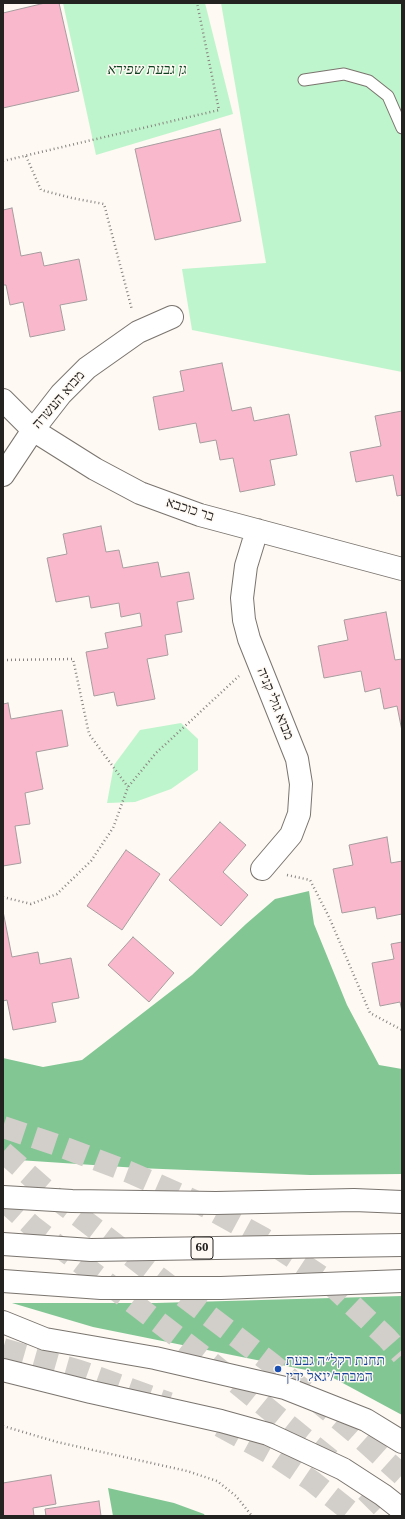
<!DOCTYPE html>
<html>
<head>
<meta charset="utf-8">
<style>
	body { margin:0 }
	#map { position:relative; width:405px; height:1519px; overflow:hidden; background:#fef9f3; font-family:"Times New Roman",serif }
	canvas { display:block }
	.frame { position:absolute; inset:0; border:4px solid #242220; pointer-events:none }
</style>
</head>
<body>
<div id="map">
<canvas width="405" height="1519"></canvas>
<div class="frame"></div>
</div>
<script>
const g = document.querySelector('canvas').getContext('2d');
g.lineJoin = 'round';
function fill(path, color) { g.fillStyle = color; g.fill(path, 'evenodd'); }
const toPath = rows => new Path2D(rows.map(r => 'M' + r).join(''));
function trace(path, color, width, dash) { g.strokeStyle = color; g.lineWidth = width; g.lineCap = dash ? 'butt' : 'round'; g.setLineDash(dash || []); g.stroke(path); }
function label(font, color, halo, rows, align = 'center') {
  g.font = font + ' "Times New Roman",Heebo,serif'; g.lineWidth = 3; g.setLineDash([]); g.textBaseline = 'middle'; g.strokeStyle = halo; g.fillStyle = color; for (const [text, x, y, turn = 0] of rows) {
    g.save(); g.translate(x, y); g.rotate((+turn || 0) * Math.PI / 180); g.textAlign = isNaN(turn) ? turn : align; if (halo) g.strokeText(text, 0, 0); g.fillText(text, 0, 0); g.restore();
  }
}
const green = toPath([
	[63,3,205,3,233,114,96,155],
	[221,3,402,3,402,372,192,330,182,269,266,263],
	[181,723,198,739,198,770,171,789,135,802,107,803,114,765,140,730]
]);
const forest = toPath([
	[309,891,314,924,347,1005,379,1065,402,1069,402,1174,310,1175,138,1168,3,1159,3,1058,43,1067,82,1060,192,975,246,924,275,899],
	[402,1296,402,1415,326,1374,93,1327,12,1303,156,1303],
	[108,1488,174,1503,204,1514,205,1516,113,1516]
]);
const building = toPath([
	[45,3,59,3,79,91,3,108,3,13,45,3],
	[220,129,241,221,155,240,135,149,220,129],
	[12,208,21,256,41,252,44,266,79,259,87,300,60,305,65,330,30,337,23,302,10,305,6,285,3,285,3,210,12,208],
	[222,363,232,411,251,407,254,421,289,414,297,455,270,460,275,485,240,492,233,458,220,460,216,440,200,443,196,423,159,430,153,397,184,391,180,371,222,363],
	[402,411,402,495,397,496,393,475,356,482,350,452,381,446,375,416,402,411],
	[101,526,106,552,119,550,123,568,158,562,161,577,189,572,194,599,177,602,182,632,165,635,168,655,147,659,155,699,117,706,114,692,94,696,86,652,108,648,105,633,142,626,140,613,121,617,119,603,91,608,89,596,56,602,47,558,67,554,63,534,101,526],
	[386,612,395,660,402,659,402,731,397,706,384,709,380,688,365,692,361,671,324,678,318,646,348,640,344,620,386,612],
	[8,703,11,719,62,710,68,746,36,752,43,789,25,793,30,824,15,826,21,863,3,866,3,704,8,703],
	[220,822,246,845,223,872,248,895,221,926,169,880,220,822],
	[387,837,391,863,402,861,402,914,377,919,375,907,342,913,333,869,353,865,349,845,387,837],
	[126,850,160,874,122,930,87,906,126,850],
	[3,911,12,957,38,952,40,964,71,958,79,998,52,1003,56,1022,13,1030,7,1000,3,1001,3,911],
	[133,937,174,973,149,1002,108,965,133,937],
	[402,942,402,1011,400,1002,380,1006,372,963,394,959,391,944,402,942],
	[51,1475,56,1504,33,1508,34,1516,3,1516,3,1483,51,1475],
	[99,1501,101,1516,46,1516,45,1509,99,1501]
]);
const trunkTunnel = toPath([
	[3,1127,60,1146,129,1172,197,1202,263,1238,325,1279,387,1338,402,1355],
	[3,1152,55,1198,272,1364,353,1431,402,1475],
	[3,1200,32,1226,208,1360,331,1460],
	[3,1349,80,1371,169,1403],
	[220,1426,275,1456,312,1481,356,1516],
	[366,1491,391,1516]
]);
const path = toPath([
	[26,156,41,190,72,198,104,204,132,310],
	[3,161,219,110,197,3],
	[3,660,73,659,89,734,128,787],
	[287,875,310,880,329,917,370,1013,402,1030],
	[3,897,31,904,57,894,91,861,113,828,128,787,156,753,239,676],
	[3,1426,57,1442,187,1471,217,1481,236,1496,252,1516]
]);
const service = toPath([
	[304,80,344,74,369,81,388,96,402,128]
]);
const minor = toPath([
	[3,400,33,430,95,469,140,493,200,515,402,569],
	[3,475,33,430,61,394,87,368,138,332,172,317],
	[257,530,246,566,242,598,244,620,249,639,297,759,301,784,299,814,291,835,262,869]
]);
const trunk = toPath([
	[3,1197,72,1201,216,1203,354,1200,402,1202],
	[3,1244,91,1250,402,1245],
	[3,1281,101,1288,221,1288,402,1281],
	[3,1322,45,1339,155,1358,285,1388,366,1420,402,1442],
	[3,1370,91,1392,221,1421,268,1434,343,1469,383,1495,402,1510]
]);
const markers = [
	[278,1369,4,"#1a4fb4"]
];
const shields = [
	[202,1248,22]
];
const shieldNames = [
	["60",202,1248]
];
const parkNames = [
	["גן גבעת שפירא",147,70]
];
const streetNames = [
	["מבוא העשרה",59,400,-49],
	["בר כוכבא",190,510,18],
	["מבוא גולי קניה",275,704,68]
];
const transitNames = [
	["תחנת רקל״ה גבעת",286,1361],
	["המבתר/יגאל ידין",286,1377]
];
fill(green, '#bff5cc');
fill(forest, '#82c694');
fill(building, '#fab8cc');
trace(building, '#a69d9f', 1);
trace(trunkTunnel, '#d2cec9', 22, [22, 11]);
trace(service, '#7a746e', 13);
trace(minor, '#7a746e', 24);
trace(trunk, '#7a746e', 24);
trace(path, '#878480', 2.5, [1, 3]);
trace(service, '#fff', 11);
trace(minor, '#fff', 22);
trace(trunk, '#fff', 22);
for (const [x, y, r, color] of markers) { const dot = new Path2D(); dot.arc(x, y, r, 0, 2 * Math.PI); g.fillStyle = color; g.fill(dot); trace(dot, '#fef9f3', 1.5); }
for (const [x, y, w] of shields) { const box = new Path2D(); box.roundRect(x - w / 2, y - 11, w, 22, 3); g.fillStyle = '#fef9f3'; g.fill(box); trace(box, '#242220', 1); }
label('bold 13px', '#242220', null, shieldNames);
label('italic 14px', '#0c4120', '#fef9f3', parkNames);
label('14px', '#242220', '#fef9f3', streetNames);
label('14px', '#164399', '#fef9f3', transitNames, 'left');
</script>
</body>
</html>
